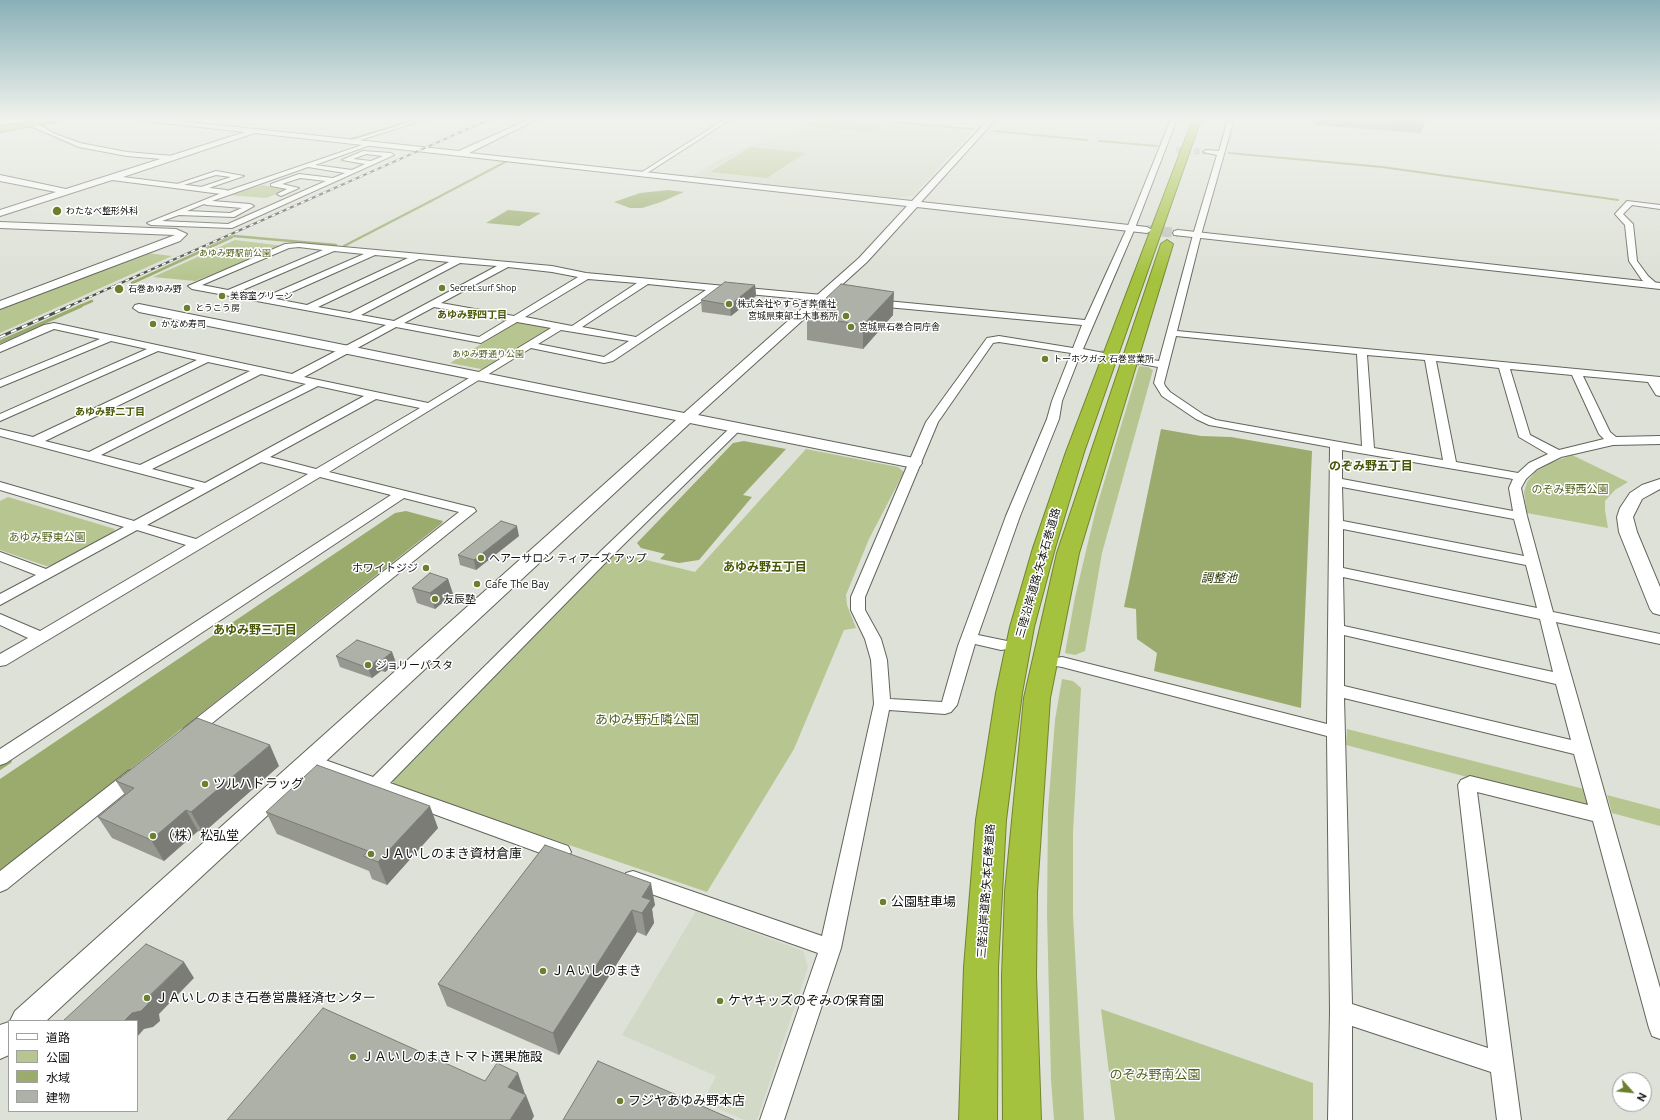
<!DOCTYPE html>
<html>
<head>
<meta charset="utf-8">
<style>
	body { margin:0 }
	#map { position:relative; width:1660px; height:1120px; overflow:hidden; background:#dee1d7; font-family:Ubuntu,"Noto Sans JP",sans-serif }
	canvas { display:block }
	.legend { position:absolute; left:8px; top:1020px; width:130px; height:92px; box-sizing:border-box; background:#fff; border:1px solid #a0a09f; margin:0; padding:5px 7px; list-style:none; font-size:12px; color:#11120f }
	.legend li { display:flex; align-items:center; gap:8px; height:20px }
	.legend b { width:20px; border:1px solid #a0a09f }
	.north { position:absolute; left:1612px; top:1072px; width:40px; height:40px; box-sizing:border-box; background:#fff; border:1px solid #a0a09f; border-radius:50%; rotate:117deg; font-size:11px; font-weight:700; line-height:16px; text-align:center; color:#11120f }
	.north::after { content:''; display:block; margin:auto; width:14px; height:18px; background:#6c7f2e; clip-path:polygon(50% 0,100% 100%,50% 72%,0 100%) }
</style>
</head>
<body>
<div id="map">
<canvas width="1660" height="1120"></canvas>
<ul class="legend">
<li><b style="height:5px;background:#fff"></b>道路</li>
<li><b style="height:11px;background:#b7c691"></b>公園</li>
<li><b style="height:11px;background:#9aab6d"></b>水域</li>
<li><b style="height:11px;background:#aeb1a7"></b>建物</li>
</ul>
<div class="north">N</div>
</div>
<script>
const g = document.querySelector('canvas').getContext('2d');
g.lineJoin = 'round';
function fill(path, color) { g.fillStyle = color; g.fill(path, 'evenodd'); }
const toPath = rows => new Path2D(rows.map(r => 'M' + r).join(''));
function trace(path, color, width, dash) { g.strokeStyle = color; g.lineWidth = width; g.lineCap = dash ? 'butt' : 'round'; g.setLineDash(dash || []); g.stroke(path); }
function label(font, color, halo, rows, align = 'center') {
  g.font = font + ' Ubuntu,"Noto Sans JP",sans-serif'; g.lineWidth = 3; g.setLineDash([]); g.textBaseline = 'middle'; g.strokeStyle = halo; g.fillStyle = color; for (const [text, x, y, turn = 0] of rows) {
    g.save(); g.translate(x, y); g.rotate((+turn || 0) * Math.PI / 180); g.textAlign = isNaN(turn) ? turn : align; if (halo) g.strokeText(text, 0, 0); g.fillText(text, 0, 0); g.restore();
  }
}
const built = toPath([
	[814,119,830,119,972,131,914,195,897,198,691,176,718,160,747,147,787,135],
	[696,911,803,951,808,967,757,1120,744,1120,703,1102,716,1076,622,1035]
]);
const green = toPath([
	[815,119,825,119,882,124,870,132,804,126],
	[751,147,805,153,767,178,710,172],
	[263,185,287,190,266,198,227,195],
	[235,240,284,246,195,281,153,277],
	[147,253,172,256,0,333,0,308],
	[524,322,549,326,551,329,490,368,481,369,450,363,516,323],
	[1139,366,1148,367,1153,370,1102,553,1085,651,1075,655,1065,653,1075,597,1096,509],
	[806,449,898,467,904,472,869,539,846,595,847,605,856,628,844,630,794,749,707,892,393,785,392,776,614,552,695,572],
	[1572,455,1628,482,1615,490,1605,501,1605,510,1608,528,1527,513,1524,492,1527,482,1535,472,1550,463],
	[8,497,115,529,113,534,57,565,46,566,0,550,0,501],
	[1062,679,1073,681,1081,688,1073,833,1073,914,1084,1120,1054,1120,1051,1080,1047,914,1048,810,1055,720],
	[1347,729,1584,789,1588,803,1581,807,1346,745],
	[1607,795,1660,809,1660,826,1612,813],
	[1101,1009,1313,1083,1313,1120,1115,1120]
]);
const forest = toPath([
	[668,190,684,192,661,202,642,208,630,208,614,202,640,193],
	[508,210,541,213,519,226,486,223]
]);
const water = toPath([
	[1161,429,1201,436,1231,437,1312,451,1301,708,1154,671,1157,653,1137,639,1136,609,1124,607],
	[744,441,786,449,743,495,752,497,699,560,679,563,660,559,665,554,641,548,637,543,733,443],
	[406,511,443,521,441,524,0,872,0,779,395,513]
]);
const streamFar3 = toPath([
	[133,119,147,120],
	[895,119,892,122,972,129],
	[994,131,1087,140],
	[350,139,414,120],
	[1099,141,1157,146],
	[1229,153,1382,167,1618,200],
	[429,202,509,160]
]);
const streamFar2 = toPath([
	[234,236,336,245],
	[344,246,431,201],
	[132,283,232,237],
	[78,307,92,301]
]);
const streamFar1 = toPath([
	[0,342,81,306]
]);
const stream = toPath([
	[0,767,9,761]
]);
const minorTunnelFar2 = toPath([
	[1176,150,1206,152]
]);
const minorTunnelFar1 = toPath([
	[1100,355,1140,361]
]);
const minorTunnel = toPath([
	[1011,648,1052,659]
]);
const tertiaryTunnel = toPath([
	[1147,230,1178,233]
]);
const minor = toPath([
	[419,119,427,119,357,141,352,140,419,119],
	[725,119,731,119,644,175,639,174,725,119],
	[1171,119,1177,119,1135,228,1083,349,1104,353,1105,355,1100,358,1080,355,1062,401,1059,419,1020,516,978,635,1007,641,1009,645,1007,649,1001,650,975,644,957,705,951,712,945,714,889,710,841,948,784,1120,760,1120,818,953,626,885,623,879,626,873,633,871,822,936,874,704,871,660,865,639,851,610,851,597,926,422,987,338,999,336,1073,348,1082,325,876,306,871,303,876,300,1085,320,1127,228,1171,119],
	[999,342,1071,353,1052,401,1047,419,1006,516,958,646,942,702,890,699,887,660,881,639,865,610,865,597,938,422,993,343,999,342],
	[1228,119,1234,119,1201,235,1177,331,1660,377,1660,396,1656,395,1648,382,1583,376,1610,432,1616,437,1660,436,1660,444,1613,445,1561,457,1537,469,1526,479,1521,488,1527,516,1553,612,1660,634,1660,644,1556,622,1660,988,1660,1039,1652,1036,1649,1028,1593,821,1477,792,1521,1120,1497,1120,1491,1072,1352,1026,1352,1120,1328,1120,1330,1011,1327,736,1062,667,1056,666,1054,662,1056,658,1062,657,1327,724,1330,447,1209,425,1196,419,1162,396,1154,383,1158,367,1136,363,1135,361,1140,358,1159,361,1193,235,1217,155,1203,152,1206,150,1219,151,1228,119],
	[1176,336,1357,354,1362,446,1216,420,1204,415,1170,392,1165,386,1164,383,1176,336],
	[1367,355,1425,360,1443,460,1374,448,1367,355],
	[1436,361,1499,368,1519,437,1548,454,1529,463,1518,473,1456,462,1436,361],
	[1510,369,1572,375,1599,434,1604,439,1559,450,1530,435,1510,369],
	[1342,450,1513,479,1509,488,1513,511,1342,479,1342,450],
	[1342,487,1514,519,1524,556,1343,521,1342,487],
	[1343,529,1526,565,1537,608,1343,568,1343,529],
	[1343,577,1540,619,1553,672,1344,626,1343,577],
	[1344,635,1556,684,1571,740,1344,686,1344,635],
	[1344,698,1574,754,1588,805,1470,776,1461,780,1458,785,1488,1048,1352,1004,1344,698],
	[30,122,38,124,53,133,80,143,127,152,173,156,176,158,173,160,127,156,79,147,28,125,30,122],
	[368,143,373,144,315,165,352,170,365,164,342,160,363,151,391,153,394,155,232,228,151,225,147,223,224,192,368,143],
	[366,154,383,156,371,161,353,159,366,154],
	[308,167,345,173,333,178,299,174,271,184,271,186,287,189,277,194,281,196,299,188,282,184,300,178,326,181,228,224,162,221,179,215,234,217,254,206,250,204,212,201,308,167],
	[204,204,207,205,242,208,230,213,187,211,204,204],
	[216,171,244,176,200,191,197,189,198,188,231,177,216,175,174,188,171,186,216,171],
	[1627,201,1660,205,1660,209,1632,205,1623,214,1633,224,1637,261,1648,276,1656,283,1656,287,1650,287,1642,280,1629,261,1625,225,1615,214,1627,201],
	[299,243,552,266,586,273,833,296,838,299,833,302,717,291,613,361,604,363,531,348,329,472,474,508,476,511,196,736,190,738,184,736,181,732,184,728,459,512,404,498,6,763,0,765,0,749,391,495,320,477,6,665,0,666,0,654,28,638,0,625,0,614,40,631,186,545,137,530,0,605,0,594,36,575,0,561,0,552,46,569,124,527,0,490,0,482,134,521,195,488,0,436,0,429,33,437,197,360,158,351,0,421,0,414,147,349,111,341,0,387,0,380,100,339,54,329,0,352,0,345,44,325,54,323,292,374,386,325,192,289,188,286,285,244,299,243],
	[299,247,323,250,228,290,202,285,289,248,299,247],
	[334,251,364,254,265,297,238,292,334,251],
	[375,255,408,258,307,305,276,299,375,255],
	[419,259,449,262,350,313,318,307,419,259],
	[460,263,497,266,394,321,361,315,460,263],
	[508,267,552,272,578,277,514,316,441,303,508,267],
	[588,279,637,283,572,326,525,317,588,279],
	[648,284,706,290,636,337,582,327,648,284],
	[434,307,507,320,479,337,404,323,434,307],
	[517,322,551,328,428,403,304,377,396,327,481,343,517,322],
	[561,330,629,341,604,357,538,344,561,330],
	[208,362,250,371,89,452,45,441,208,362],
	[261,374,306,384,140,465,101,455,261,374],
	[318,386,364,396,205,483,152,469,318,386],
	[376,399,420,408,316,469,270,457,376,399],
	[261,462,308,474,196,539,147,525,261,462],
	[736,425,740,426,742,428,740,430,612,556,390,783,568,846,571,852,568,858,561,860,554,858,305,767,302,762,305,757,311,755,373,777,602,550,732,426,736,425],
	[134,769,140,771,143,776,140,781,7,889,0,892,0,871,128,771,134,769]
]);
const tertiary = toPath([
	[141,119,162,119,459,151,530,119,538,119,469,153,912,201,989,119,996,119,921,202,1147,227,1152,230,1147,233,917,207,867,262,698,415,914,458,920,460,922,463,920,466,914,468,690,423,46,1021,10,1021,15,1011,676,420,139,312,133,308,135,305,139,304,684,413,859,258,907,206,255,133,123,177,226,190,231,193,229,195,112,180,0,216,0,210,56,192,0,181,0,175,66,189,245,132,145,121,141,119],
	[0,222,176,229,187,234,180,241,0,309,0,301,175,235,0,228,0,222],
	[1178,230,1660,283,1660,289,1174,235,1173,233,1174,231,1178,230],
	[1660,479,1660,489,1642,499,1633,517,1637,532,1660,587,1660,615,1653,613,1650,609,1619,532,1617,517,1620,508,1630,493,1642,485,1660,479],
	[9,1022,9,1055,0,1059,0,1025,9,1022]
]);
const trunk = toPath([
	[42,119,59,119,55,122,0,132,0,126,42,119]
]);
const motorway = toPath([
	[1193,119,1201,119,1084,452,1055,548,1034,627,1022,693,1006,820,998,967,997,1120,959,1120,964,967,976,820,996,693,1010,627,1033,548,1066,452,1193,119],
	[1167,240,1173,244,1079,553,1050,698,1037,892,1036,976,1041,1120,1003,1120,1002,976,1005,892,1024,698,1057,553,1161,244,1167,240]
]);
const railFar1 = toPath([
	[67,307,490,119]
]);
const rail = toPath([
	[0,337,70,306]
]);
const wall = toPath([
	[1313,119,1424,119,1425,122,1421,133,1315,125,1315,120],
	[755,285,756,296,731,316,702,312,701,300],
	[893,315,863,349,807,340,807,316],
	[519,536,476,570,460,565,458,555],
	[448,579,453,594,435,609,417,603,412,588],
	[392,652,396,663,385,672,381,671,372,678,340,667,336,656],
	[279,766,203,833,198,831,164,861,112,838,98,817,125,795,116,781],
	[266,812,438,828,387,885,372,879,369,871,277,834],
	[545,845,655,905,652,909,654,923,646,936,637,932,559,1055,447,1006,438,984]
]);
const shadedWall = toPath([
	[755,285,756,296,731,316,730,305],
	[894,292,893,315,863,349,863,325],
	[517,526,519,536,476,570,474,560],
	[448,579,453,594,435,609,430,593],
	[392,652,396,663,385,672,381,661],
	[377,660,381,671,372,678,368,668],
	[270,745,279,766,203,833,191,812],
	[430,806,438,828,387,885,378,862],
	[186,810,198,831,164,861,151,840],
	[651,883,655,905,652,909,654,923,646,936,642,913,642,897],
	[632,910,637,932,559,1055,553,1033],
	[184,962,194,978,159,1014,160,1021,153,1027,144,1029,137,1037,137,1021,124,1021],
	[518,1073,525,1094,516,1109,508,1087],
	[526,1095,534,1116,532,1120,510,1120]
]);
const building = toPath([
	[1382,119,1424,119,1425,122,1382,119],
	[725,282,755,285,730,305,701,300,725,282],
	[841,284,894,292,863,325,807,316,841,284],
	[501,521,517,526,474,560,458,555,501,521],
	[430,573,448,579,430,593,412,588,430,573],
	[357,640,392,652,381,661,377,660,368,668,336,656,357,640],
	[197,718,270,745,191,812,186,810,151,840,98,817,134,788,116,781,197,718],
	[317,765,430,806,378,862,363,856,368,851,266,812,317,765],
	[545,845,651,883,642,897,651,900,642,913,632,910,553,1033,438,984,545,845],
	[146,944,184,962,147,998,148,1004,141,1011,132,1013,124,1021,63,1021,146,944],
	[323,1008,485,1081,497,1063,518,1073,508,1087,526,1095,510,1120,227,1120,323,1008],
	[598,1061,734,1120,563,1120,598,1061]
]);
const markers = [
	[57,211,5,"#6c7f2e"],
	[442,288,4,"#6c7f2e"],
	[119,289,5,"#6c7f2e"],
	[222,296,4,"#6c7f2e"],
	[729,304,4,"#6c7f2e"],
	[187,308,4,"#6c7f2e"],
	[846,316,4,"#6c7f2e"],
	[153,324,4,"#6c7f2e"],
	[851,327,4,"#6c7f2e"],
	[1045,359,4,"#6c7f2e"],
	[481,558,4,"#6c7f2e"],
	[426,568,4,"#6c7f2e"],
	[477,584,4,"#6c7f2e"],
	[435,599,4,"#6c7f2e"],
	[368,665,4,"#6c7f2e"],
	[205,784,4,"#6c7f2e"],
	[153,836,4,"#6c7f2e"],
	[371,854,4,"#6c7f2e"],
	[883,902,4,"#6c7f2e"],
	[543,971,4,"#6c7f2e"],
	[147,998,4,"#6c7f2e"],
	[720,1001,4,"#6c7f2e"],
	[353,1057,4,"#6c7f2e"],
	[620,1101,4,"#6c7f2e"]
];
const farPoinames = [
	["わたなべ整形外科",66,211],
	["Secret.surf Shop",450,288],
	["石巻あゆみ野",128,289],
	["美容室グリーン",230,296],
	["株式会社やすらぎ葬儀社",737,304],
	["とうこう房",195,308],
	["宮城県東部土木事務所",838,316,"right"],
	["かなめ寿司",161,324],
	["宮城県石巻合同庁舎",859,327],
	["トーホクガス 石巻営業所",1053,359]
];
const farParknames = [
	["あゆみ野駅前公園",235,253],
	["あゆみ野通り公園",488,354]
];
const farNeighbourhoodnames = [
	["あゆみ野四丁目",472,315],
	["あゆみ野二丁目",110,412]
];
const parkNames = [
	["のぞみ野西公園",1570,489],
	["あゆみ野東公園",47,537]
];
const poiNames = [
	["ヘアーサロン ティアーズ アップ",489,558],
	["ホワイトジジ",418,568,"right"],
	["Cafe The Bay",485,584],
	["友辰塾",443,599],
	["ジョリーパスタ",376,665]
];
const streetNames = [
	["三陸沿岸道路;矢本石巻道路",1038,573,-74],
	["三陸沿岸道路;矢本石巻道路",986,891,-86]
];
const neighbourhoodNames = [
	["のぞみ野五丁目",1371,466],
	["あゆみ野五丁目",765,567],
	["あゆみ野三丁目",255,630]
];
const waterNames = [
	["調整池",1219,578]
];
const nearParknames = [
	["あゆみ野近隣公園",647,720],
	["のぞみ野南公園",1155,1075]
];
const nearPoinames = [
	["ツルハドラッグ",213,784],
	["（株）松弘堂",161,836],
	["ＪＡいしのまき資材倉庫",379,854],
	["公園駐車場",891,902],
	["ＪＡいしのまき",551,971],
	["ＪＡいしのまき石巻営農経済センター",155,998],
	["ケヤキッズのぞみの保育園",728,1001],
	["ＪＡいしのまきトマト選果施設",361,1057],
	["フジヤあゆみ野本店",628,1101]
];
fill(built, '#d3d9c7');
fill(green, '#b7c691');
fill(forest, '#9cad6f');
fill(water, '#9aab6d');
trace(streamFar3, '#9aab6d', 2);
trace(streamFar2, '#9aab6d', 2.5);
trace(streamFar1, '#9aab6d', 3.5);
trace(stream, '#9aab6d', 5.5);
trace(minorTunnelFar2, '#bfc2b9', 6, [6, 3]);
trace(minorTunnelFar1, '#bfc2b9', 10, [10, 5]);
trace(minorTunnel, '#bfc2b9', 17, [17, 8]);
trace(tertiaryTunnel, '#bfc2b9', 10, [10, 5]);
trace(minor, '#62655b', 2);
trace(tertiary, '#62655b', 2);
trace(trunk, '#71842e', 2);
trace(motorway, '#71842e', 2);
fill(minor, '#fff');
fill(tertiary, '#fff');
fill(trunk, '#b7ce66');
fill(motorway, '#a5c23f');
trace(railFar1, '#4c4e49', 2);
trace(rail, '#4c4e49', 3);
trace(railFar1, '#fff', 1.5, [4]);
trace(rail, '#fff', 2, [6]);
fill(wall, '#969890');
fill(shadedWall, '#7a7c75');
fill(building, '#aeb1a7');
trace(building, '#7a7c75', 1);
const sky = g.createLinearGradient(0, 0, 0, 276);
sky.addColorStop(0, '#89b0b7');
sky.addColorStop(0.43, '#f0f2ed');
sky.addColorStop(1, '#f0f2ed00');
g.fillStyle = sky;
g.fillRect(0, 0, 1660, 276);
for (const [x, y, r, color] of markers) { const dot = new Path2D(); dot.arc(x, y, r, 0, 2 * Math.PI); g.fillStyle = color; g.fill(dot); trace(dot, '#fff', 1.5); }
label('9px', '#11120f', '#fff', farPoinames, 'left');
label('9px', '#505f1b', '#fff', farParknames);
label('bold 10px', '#475705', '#fff', farNeighbourhoodnames);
label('11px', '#505f1b', '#fff', parkNames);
label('11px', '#11120f', '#fff', poiNames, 'left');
label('11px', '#11120f', '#fff', streetNames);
label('bold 12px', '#475705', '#fff', neighbourhoodNames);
label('italic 12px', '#293302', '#fff', waterNames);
label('13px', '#505f1b', '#fff', nearParknames);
label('13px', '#11120f', '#fff', nearPoinames, 'left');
</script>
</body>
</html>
